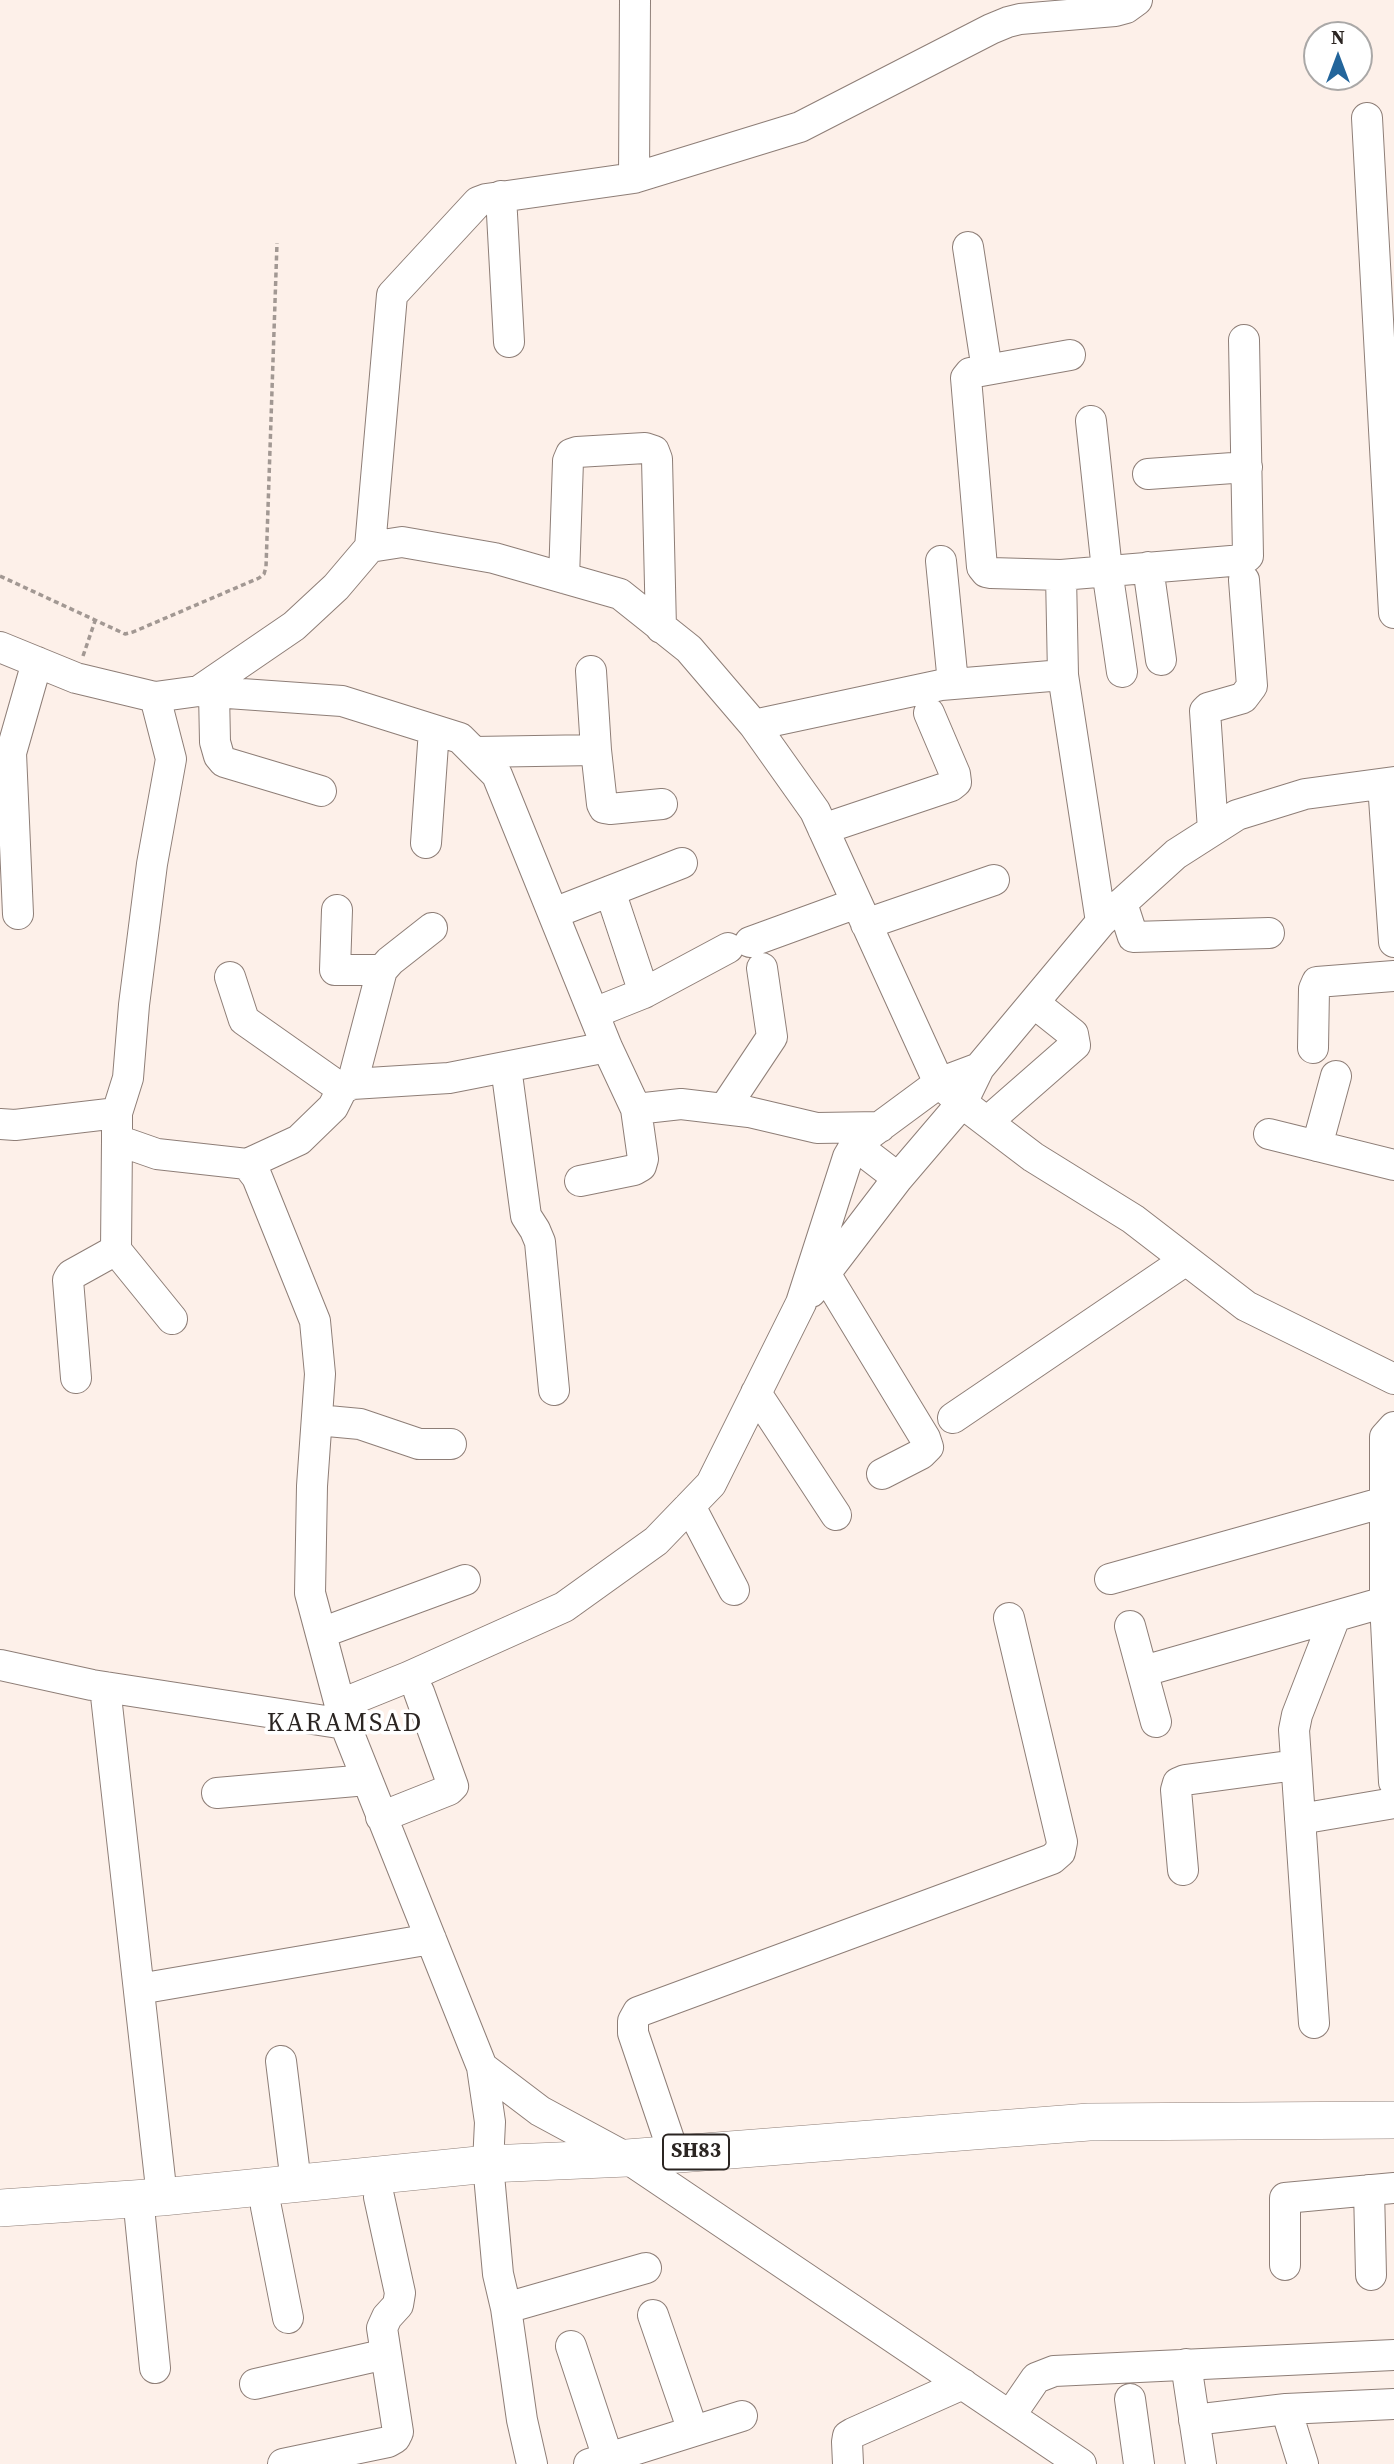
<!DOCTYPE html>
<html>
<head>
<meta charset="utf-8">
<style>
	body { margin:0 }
	#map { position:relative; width:1394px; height:2464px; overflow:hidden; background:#fdf0e9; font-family:"Source Serif 4",serif }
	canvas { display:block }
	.north { position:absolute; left:1303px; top:21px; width:70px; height:70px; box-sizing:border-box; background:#fff; border:2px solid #aaa8a7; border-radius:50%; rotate:0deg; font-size:19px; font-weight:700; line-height:28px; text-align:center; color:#2b2522 }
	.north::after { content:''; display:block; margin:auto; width:24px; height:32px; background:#23659b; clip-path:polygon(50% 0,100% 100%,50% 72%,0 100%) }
</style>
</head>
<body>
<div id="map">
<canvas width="1394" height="2464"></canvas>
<div class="north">N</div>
</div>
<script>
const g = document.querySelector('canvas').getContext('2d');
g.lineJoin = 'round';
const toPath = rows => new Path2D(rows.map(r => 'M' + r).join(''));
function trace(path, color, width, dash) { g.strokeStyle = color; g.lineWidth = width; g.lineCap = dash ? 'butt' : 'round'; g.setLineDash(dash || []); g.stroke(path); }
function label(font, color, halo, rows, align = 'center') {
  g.font = font + ' "Source Serif 4",serif'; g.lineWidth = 7; g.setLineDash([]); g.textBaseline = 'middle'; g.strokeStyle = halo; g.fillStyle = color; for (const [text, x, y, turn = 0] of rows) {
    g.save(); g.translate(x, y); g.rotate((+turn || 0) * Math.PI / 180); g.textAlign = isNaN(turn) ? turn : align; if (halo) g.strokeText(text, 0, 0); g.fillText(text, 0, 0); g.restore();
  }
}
const path = toPath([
	[0,576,125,634,133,632,259,578,264,574,266,567,277,243],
	[83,656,95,621]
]);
const minor = toPath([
	[1367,118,1394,613],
	[634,178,800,127,991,29,1008,22,1020,19,1115,11,1126,8,1137,0],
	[501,196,509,342],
	[968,247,987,370],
	[1091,421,1107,570,1122,672],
	[1148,474,1247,467],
	[370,547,392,295,478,202,486,199,634,178,635,0],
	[941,561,953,683],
	[1148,567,1161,660],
	[1061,575,991,573,986,572,982,567,966,378,970,373,1070,355],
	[564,578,568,461,571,454,577,452,645,448,654,451,657,459,661,628],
	[0,647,76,678,155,697,199,691,294,626,336,587,370,547,402,542,494,558,620,594,689,649,754,725,815,811,939,1083,962,1103,1033,1157,1133,1219,1246,1306,1394,1379],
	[591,671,596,750,602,804,604,808,610,809,662,804],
	[199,691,342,701,460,738,497,775,607,1047,636,1109,681,1104,749,1112,817,1128,880,1127],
	[214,692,215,742,219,756,224,762,321,791],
	[754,725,941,685,1063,675],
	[474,752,596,750],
	[1383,784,1394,942],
	[823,829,951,786,956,782,955,774,929,713],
	[1213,830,1205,711,1208,708,1243,698,1252,686,1244,580],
	[426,843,434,730],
	[610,891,644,993],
	[1122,903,1133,937,1269,933],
	[337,910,335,970,382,970],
	[554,913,682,863],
	[18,914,11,753,37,662],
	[1101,922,1063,675,1061,575,1243,560,1248,556,1244,340],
	[866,924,994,880],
	[750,942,857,903],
	[230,977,244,1020,342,1089],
	[594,1013,644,993,728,948],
	[1313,1048,1314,989,1317,982,1394,976],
	[506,1067,526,1216,535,1230,540,1242,554,1390],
	[979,1068,939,1083,855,1145,848,1157,801,1303,711,1484,656,1541,564,1607,408,1677,356,1698,345,1724,482,2067,540,2111,627,2158,1081,2464],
	[352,1084,382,970,390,961,432,928],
	[724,1109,772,1037,762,968],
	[987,1122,1075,1045,1073,1034,1034,1003],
	[0,1124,15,1125,117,1113],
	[1269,1134,1394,1165],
	[117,1140,116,1250,172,1319],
	[855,1145,898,1178],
	[1317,1146,1336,1076],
	[247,1164,299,1140,333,1107,342,1089,352,1084,449,1078,607,1047],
	[580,1181,634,1170,641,1166,643,1159,636,1109],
	[826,1275,925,1438,928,1447,921,1454,882,1474],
	[811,1292,898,1178,962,1103,979,1068,1101,922,1176,854,1237,815,1305,794,1394,782],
	[76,1378,68,1280,71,1275,116,1250],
	[756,1393,836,1515],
	[953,1418,1186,1260],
	[317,1420,360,1424,419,1444,451,1444],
	[1394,1427,1385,1437,1385,1602,1394,1782],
	[690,1506,734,1590],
	[1110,1579,1385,1502],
	[1130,1626,1156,1722],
	[321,1633,465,1580],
	[0,1665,92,1685,345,1724,310,1593,312,1486,320,1374,315,1321,257,1177,247,1164,157,1154,117,1140,117,1113,128,1078,134,1005,152,864,171,759,155,697],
	[1144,1671,1385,1602],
	[105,1687,162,2197],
	[217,1793,367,1780],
	[381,1817,449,1790,453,1786,419,1692],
	[1300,1819,1394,1803],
	[1183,1870,1176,1790,1178,1783,1185,1780,1296,1765],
	[139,1989,431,1939],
	[1314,2023,1294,1730,1297,1715,1335,1617],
	[281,2061,296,2183],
	[482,2067,490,2122,488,2164,498,2274,506,2308,522,2420,532,2464],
	[674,2154,633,2033,633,2021,638,2012,1052,1859,1060,1852,1062,1842,1009,1618],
	[1369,2190,1371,2275],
	[266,2207,288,2318],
	[140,2217,155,2368],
	[1285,2265,1285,2198,1394,2188],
	[506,2308,646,2268],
	[653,2315,693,2431],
	[571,2346,608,2458],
	[1186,2364,1201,2464],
	[255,2384,386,2354],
	[1130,2399,1139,2464],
	[1286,2409,1303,2464],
	[1010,2416,1036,2378,1054,2371,1394,2355],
	[1194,2420,1286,2409,1394,2404],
	[283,2464,388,2442,395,2438,398,2432,382,2328,387,2317,398,2305,400,2293,379,2197],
	[589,2464,742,2416],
	[848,2464,847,2442,848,2436,853,2433,963,2384]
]);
const major = toPath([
	[0,2208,162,2197,488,2164,627,2158,1089,2122,1394,2120]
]);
const shields = [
	[696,2152,66]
];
const shieldNames = [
	["SH83",696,2152]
];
const quarterNames = [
	["KARAMSAD",345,1724]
];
trace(minor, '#8e7e77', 32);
trace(major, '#8e7e77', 38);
trace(path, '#a29893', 3.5, [5, 3.5]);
trace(minor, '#fff', 30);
trace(major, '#fff', 37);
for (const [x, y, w] of shields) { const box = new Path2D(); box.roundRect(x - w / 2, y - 17.5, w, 35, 5); g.fillStyle = '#fff'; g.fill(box); trace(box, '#2b2522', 2); }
label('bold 21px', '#2b2522', null, shieldNames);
g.letterSpacing = '2px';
label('26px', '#2b2522', '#fff', quarterNames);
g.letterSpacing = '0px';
</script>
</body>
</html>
